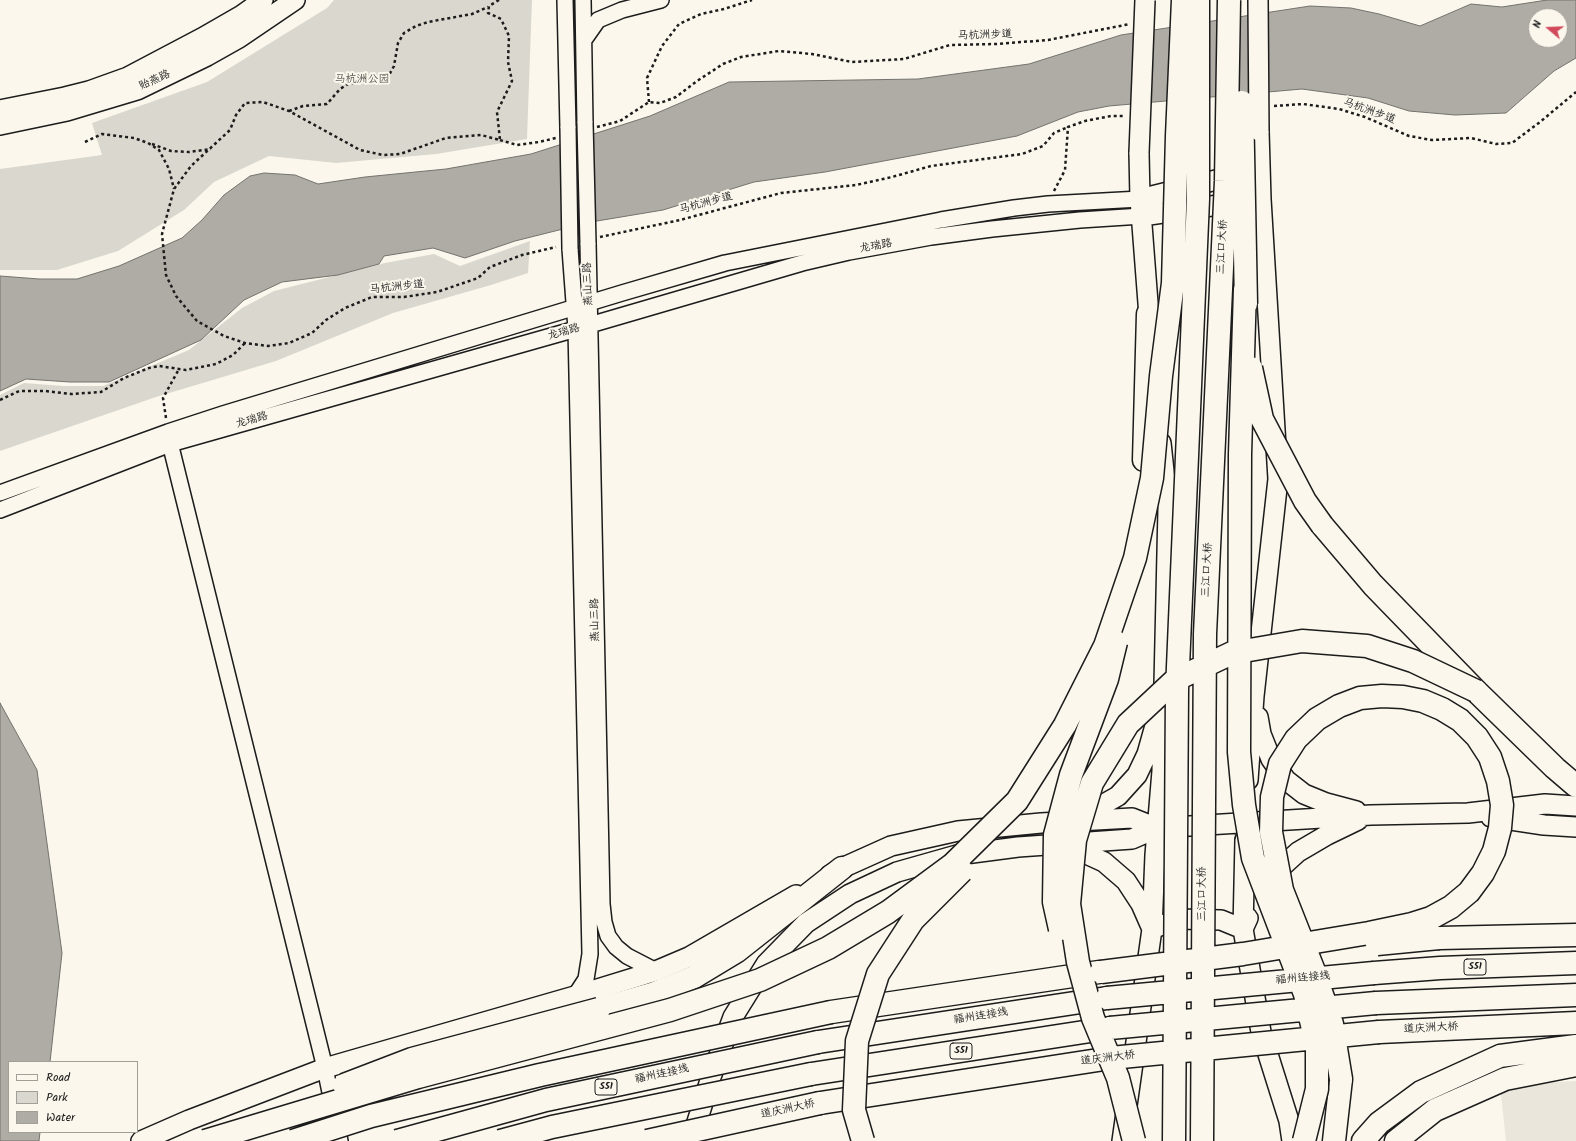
<!DOCTYPE html>
<html>
<head>
<meta charset="utf-8">
<style>
	body { margin:0 }
	#map { position:relative; width:1576px; height:1141px; overflow:hidden; background:#fbf7ec; font-family:Kalam,sans-serif }
	canvas { display:block }
	.legend { position:absolute; left:8px; top:1061px; width:130px; height:72px; box-sizing:border-box; background:#fbf7ec; border:1px solid #a29f99; margin:0; padding:5px 7px; list-style:none; font-size:12px; color:#1c1c1c }
	.legend li { display:flex; align-items:center; gap:8px; height:20px }
	.legend b { width:20px; border:1px solid #a29f99 }
	.north { position:absolute; left:1528px; top:8px; width:40px; height:40px; box-sizing:border-box; background:#fbf7ec; border:1px solid #a29f99; border-radius:50%; rotate:289deg; font-size:11px; font-weight:700; line-height:16px; text-align:center; color:#1c1c1c }
	.north::after { content:''; display:block; margin:auto; width:14px; height:18px; background:#d1495b; clip-path:polygon(50% 0,100% 100%,50% 72%,0 100%) }
</style>
</head>
<body>
<div id="map">
<canvas width="1576" height="1141"></canvas>
<ul class="legend">
<li><b style="height:5px;background:#fbf7ec"></b>Road</li>
<li><b style="height:11px;background:#dad7ce"></b>Park</li>
<li><b style="height:11px;background:#afaca5"></b>Water</li>
</ul>
<div class="north">N</div>
</div>
<script>
const g = document.querySelector('canvas').getContext('2d');
g.lineJoin = 'round';
function fill(path, color) { g.fillStyle = color; g.fill(path, 'evenodd'); }
const toPath = rows => new Path2D(rows.map(r => 'M' + r).join(''));
function trace(path, color, width, dash) { g.strokeStyle = color; g.lineWidth = width; g.lineCap = dash ? 'butt' : 'round'; g.setLineDash(dash || []); g.stroke(path); }
function label(font, color, halo, rows, align = 'center') {
  g.font = font + ' Kalam,"LXGW WenKai TC",sans-serif'; g.lineWidth = 4; g.setLineDash([]); g.textBaseline = 'middle'; g.strokeStyle = halo; g.fillStyle = color; for (const [text, x, y, turn = 0] of rows) {
    g.save(); g.translate(x, y); g.rotate((+turn || 0) * Math.PI / 180); g.textAlign = isNaN(turn) ? turn : align; if (halo) g.strokeText(text, 0, 0); g.fillText(text, 0, 0); g.restore();
  }
}
const built = toPath([
	[1576,1081,1576,1141,1506,1141,1500,1085]
]);
const green = toPath([
	[334,0,532,0,527,139,436,154,336,163,269,156,214,182,184,210,118,251,57,270,0,270,0,169,102,155,92,123,207,82,327,8],
	[530,241,528,273,491,285,393,313,276,361,156,397,0,451,0,395,24,383,63,386,103,386,189,350,242,308,274,291,385,263,434,254,460,266]
]);
const water = toPath([
	[1547,0,1576,0,1576,58,1554,71,1506,113,1455,115,1409,111,1368,98,1302,89,1109,106,1078,112,1017,136,825,172,754,182,663,210,591,222,515,241,465,258,433,248,384,256,379,264,338,275,282,282,244,300,201,340,109,382,70,382,26,379,0,391,0,276,39,279,77,279,119,266,182,238,202,220,224,195,250,176,264,173,295,175,318,184,365,177,446,169,531,154,650,116,729,82,918,79,1029,64,1121,35,1310,6,1351,8,1379,14,1420,26,1471,4,1502,7,1547,0],
	[1536,16,1560,16,1560,40,1536,40,1536,16],
	[0,703,37,770,62,953,50,1062,9,1062,9,1132,40,1132,39,1141,0,1141,0,703]
]);
const path = toPath([
	[499,0,489,6,488,13,501,19,509,36,508,62,512,81,497,112,500,140,481,135,446,138,400,154,383,155,360,150,289,111,263,102,245,103,236,115,230,130,191,166,174,189,162,234,166,275,176,296,197,321,224,336,245,343,268,346,289,343,312,333,326,320,345,308,372,297,404,297,437,292,478,278,490,267,522,255,556,247],
	[649,102,647,78,662,46,679,24,701,14,724,9,752,0],
	[1274,106,1303,104,1339,109,1365,117,1409,136,1432,140,1471,138,1496,144,1512,143,1540,122,1576,92],
	[289,111,303,106,327,104,340,89,348,84,359,82,367,83,382,82,388,77,394,66,398,43,404,33,416,26,428,22,472,14,488,7],
	[597,127,620,121,649,102,660,103,676,97,697,81,723,64,741,57,779,51,812,54,852,62,904,59,950,45,996,44,1048,40,1130,24],
	[500,140,517,145,539,142,556,138],
	[85,142,102,134,134,138,148,143,159,150,169,169,174,189],
	[152,144,171,151,189,152,211,149],
	[1054,191,1065,170,1068,127,1085,121,1111,116,1125,116],
	[600,237,680,220,781,193,856,185,892,177,931,166,1022,154,1043,146,1054,133,1068,127],
	[0,400,19,391,45,391,71,394,101,392,124,378,149,368,159,366,186,370,216,364,233,355,245,343],
	[166,418,163,398,179,369]
]);
const minor = toPath([
	[565,0,568,128],
	[583,0,585,123],
	[584,40,598,20,622,10,661,0],
	[588,243,602,904,604,922,608,936,616,947,627,956,656,971],
	[570,249,576,329,590,954,586,979,575,996],
	[168,435,325,1068,340,1141],
	[0,493,168,432,223,414,622,293,725,263,941,220,1014,208,1048,204,1140,199],
	[0,510,170,444,576,329,802,263,849,252,931,237,992,229,1080,220,1142,216]
]);
const major = toPath([
	[0,110,65,97,89,91,128,77,202,38,242,15,263,0],
	[0,125,67,111,137,90,207,56,239,38,295,0],
	[1139,153,1140,199,1150,329],
	[1140,199,1240,174],
	[1142,216,1239,202],
	[1258,717,1261,734,1271,759,1286,780,1304,794,1326,803,1356,811],
	[1248,780,1254,696,1278,479,1261,199,1259,131],
	[1076,815,1095,809,1118,796,1137,775,1147,754,1156,722],
	[1491,817,1544,825,1576,827],
	[1245,840,1243,929,1261,1032,1289,1121,1292,1141],
	[1064,849,1080,851,1104,862,1126,881,1141,904,1152,929,1178,919,1221,920,1243,929,1248,918],
	[830,875,842,868,891,846,958,831,1041,823,1132,818,1157,828],
	[1270,879,1275,873,1298,852,1327,835,1358,820],
	[141,1141,189,1120,325,1068,575,996,656,971,689,957,796,895],
	[691,1141,711,1077,733,1017,766,964,806,923,850,894,897,872,957,855,1018,847,1132,839,1157,828,1371,815,1468,813,1545,804,1576,806],
	[1122,1141,1152,929,1155,855,1162,771,1168,509,1161,443]
]);
const highway = toPath([
	[1144,460,1148,314],
	[1322,525,1373,585,1476,691,1555,768,1576,786],
	[1439,938,1576,935],
	[1374,973,1440,968,1576,963],
	[1376,1003,1576,995],
	[599,1009,655,993,694,977,737,951,842,868],
	[831,1012,1099,972],
	[1379,1032,1576,1023],
	[818,1042,1107,998],
	[811,1074,1110,1028],
	[820,1103,1111,1058],
	[1334,1141,1341,1079],
	[1363,1141,1379,1123,1421,1092,1500,1056,1576,1046],
	[1396,1141,1435,1110,1505,1079,1576,1065]
]);
const minorBridge = toPath([
	[585,123,588,243],
	[568,128,570,249]
]);
const majorBridge = toPath([
	[1258,0,1259,131],
	[1139,153,1145,0]
]);
const highwayBridge = toPath([
	[1242,102,1246,304],
	[1245,289,1240,454,1239,752,1244,805,1253,858,1305,994,1317,1047,1317,1089,1304,1141],
	[1251,368,1262,419,1305,501,1322,525],
	[1060,929,1054,902,1055,835,1071,775,1107,679,1116,642],
	[1377,944,1439,938],
	[1101,972,1243,954,1369,933,1412,924,1431,918,1451,907,1469,892,1483,873,1494,851,1500,828,1502,805,1498,781,1490,757,1477,737,1460,720,1442,709,1423,701,1403,697,1382,696,1360,698,1339,706,1317,719,1296,739,1280,764,1272,797,1271,832,1282,890,1314,971,1332,1024,1341,1079],
	[1107,998,1374,973],
	[1110,1028,1376,1003],
	[1111,1058,1379,1032],
	[344,1085,412,1059,599,1009],
	[205,1141,418,1077,670,1010,760,980,828,948,888,912,953,864,1017,801,1065,725,1105,646,1135,558,1152,478,1161,376,1173,283,1177,136,1183,0],
	[293,1141,371,1116,540,1075,831,1012],
	[397,1141,546,1100,818,1042],
	[500,1141,552,1127,811,1074],
	[647,1141,820,1103],
	[863,1141,854,1110,857,1041,878,974,913,920,962,871],
	[1134,1141,1118,1078,1093,1018,1078,962,1069,904,1075,840,1092,783,1128,724,1175,680,1232,653,1302,641,1367,646,1413,661,1476,691],
	[1174,1141,1177,690,1198,199,1198,0],
	[1202,1141,1205,634,1226,181,1229,0]
]);
const shields = [
	[1475,967,22],
	[961,1051,22],
	[606,1087,22]
];
const shieldNames = [
	["S51",1475,967],
	["S51",961,1051],
	["S51",606,1087]
];
const streetNames = [
	["马杭洲步道",985,36,-2],
	["贻燕路",155,81,-24],
	["马杭洲步道",1369,112,20],
	["马杭洲步道",706,204,-15],
	["龙瑞路",876,247,-10],
	["三江口大桥",1223,247,-87],
	["燕山三路",589,284,-92],
	["马杭洲步道",397,288,-6],
	["龙瑞路",564,333,-16],
	["龙瑞路",252,421,-16],
	["三江口大桥",1208,570,-87],
	["燕山三路",596,620,-91],
	["三江口大桥",1203,894,-90],
	["福州连接线",1303,979,-5],
	["福州连接线",981,1017,-9],
	["道庆洲大桥",1431,1029,-3],
	["道庆洲大桥",1108,1059,-7],
	["福州连接线",662,1075,-12],
	["道庆洲大桥",788,1110,-12]
];
const parkNames = [
	["马杭洲公园",362,80]
];
fill(built, '#eae6dc');
fill(green, '#dad7ce');
fill(water, '#afaca5');
trace(water, '#74726e', 1);
trace(minor, '#1c1c1c', 18);
trace(major, '#1c1c1c', 22);
trace(highway, '#1c1c1c', 25);
trace(path, '#1c1c1c', 2.5, [3, 3]);
trace(minor, '#fbf7ec', 15);
trace(major, '#fbf7ec', 19);
trace(highway, '#fbf7ec', 22);
trace(minorBridge, '#1c1c1c', 18, []);
trace(majorBridge, '#1c1c1c', 22, []);
trace(highwayBridge, '#1c1c1c', 25, []);
trace(minorBridge, '#fbf7ec', 15);
trace(majorBridge, '#fbf7ec', 19);
trace(highwayBridge, '#fbf7ec', 22);
for (const [x, y, w] of shields) { const box = new Path2D(); box.roundRect(x - w / 2, y - 8, w, 16, 3); g.fillStyle = '#fbf7ec'; g.fill(box); trace(box, '#1c1c1c', 1); }
label('bold 10px', '#1c1c1c', null, shieldNames);
label('11px', '#1c1c1c', '#fbf7ec', streetNames);
label('11px', '#555451', '#fbf7ec', parkNames);
</script>
</body>
</html>
